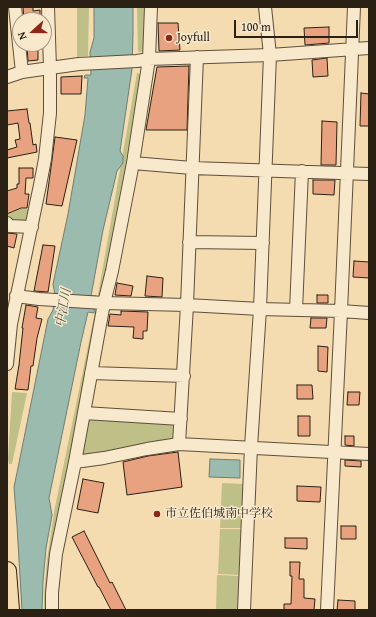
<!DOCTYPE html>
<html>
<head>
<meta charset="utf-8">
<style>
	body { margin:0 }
	#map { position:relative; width:376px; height:617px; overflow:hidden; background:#f5dcb0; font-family:"Gentium Book Plus",serif }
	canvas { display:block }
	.frame { position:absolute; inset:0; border:8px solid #2a2014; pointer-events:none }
	.north { position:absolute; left:12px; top:12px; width:40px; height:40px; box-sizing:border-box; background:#f8e8cc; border:1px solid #a69882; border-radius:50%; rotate:249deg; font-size:11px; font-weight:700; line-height:16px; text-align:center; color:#2a2014 }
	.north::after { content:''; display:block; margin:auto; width:14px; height:18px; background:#8f2418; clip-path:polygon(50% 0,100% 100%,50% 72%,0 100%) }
	.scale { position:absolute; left:234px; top:20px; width:124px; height:18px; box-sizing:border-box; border:2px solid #2a2014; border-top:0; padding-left:5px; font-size:12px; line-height:14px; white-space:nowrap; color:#2a2014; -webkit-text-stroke:3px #f8e8cc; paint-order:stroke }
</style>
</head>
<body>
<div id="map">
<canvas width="376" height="617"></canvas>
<div class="frame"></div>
<div class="north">N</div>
<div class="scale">100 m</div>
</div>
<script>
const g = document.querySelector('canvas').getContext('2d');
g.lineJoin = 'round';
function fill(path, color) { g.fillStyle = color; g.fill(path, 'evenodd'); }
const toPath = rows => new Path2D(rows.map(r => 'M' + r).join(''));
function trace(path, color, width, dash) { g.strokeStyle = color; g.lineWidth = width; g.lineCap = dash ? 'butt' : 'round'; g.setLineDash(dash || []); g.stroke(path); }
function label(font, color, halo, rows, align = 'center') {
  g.font = font + ' "Gentium Book Plus","Noto Serif JP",serif'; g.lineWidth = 3; g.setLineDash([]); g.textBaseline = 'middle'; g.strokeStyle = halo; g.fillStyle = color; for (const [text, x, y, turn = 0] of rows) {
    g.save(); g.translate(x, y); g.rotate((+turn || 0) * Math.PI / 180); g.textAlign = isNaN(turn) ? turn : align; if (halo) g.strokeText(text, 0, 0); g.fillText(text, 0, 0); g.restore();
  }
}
const green = toPath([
	[77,7,89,7,88,56,77,57],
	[137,7,146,7,147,51,138,52],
	[137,73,143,75,104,296,98,295],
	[20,209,28,209,25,225,10,221,7,215],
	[96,307,103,308,50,610,44,610,44,596,47,560,54,512],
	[12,392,27,393,12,464,9,464,8,459],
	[86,415,179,421,178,443,78,459],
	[222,483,244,484,243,528,220,528],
	[220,529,243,529,241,575,218,574],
	[217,575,241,576,239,610,216,610]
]);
const water = toPath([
	[94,7,133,7,133,34,132,69,120,151,123,156,123,163,117,171,103,230,91,296,96,296,94,313,88,312,81,342,49,498,52,515,46,548,43,581,42,610,22,610,17,526,14,487,19,463,48,319,53,310,55,295,53,284,68,214,85,115,88,78,84,78,85,75,91,75,90,52,94,38,94,7],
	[210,459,240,460,240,478,209,477,210,459]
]);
const building = toPath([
	[23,7,33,7,33,11,40,10,40,20,24,20,23,7],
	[158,23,178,23,180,50,159,51,158,23],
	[329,27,329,43,305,45,304,28,329,27],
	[27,44,38,44,38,60,28,61,27,44],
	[327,58,328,76,313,77,312,60,327,58],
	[189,66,187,130,146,130,157,67,189,66],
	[82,76,81,94,61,94,61,77,82,76],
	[361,93,369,94,369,126,360,126,361,93],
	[27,109,29,123,30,123,33,145,36,144,37,152,7,158,7,150,17,147,15,140,20,139,18,123,7,125,7,111,27,109],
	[322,121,337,122,336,165,321,165,322,121],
	[55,137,77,140,62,206,46,204,52,160,55,137],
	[19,168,33,168,33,178,26,178,25,194,29,194,27,208,21,208,7,214,7,191,17,188,17,184,19,184,19,168],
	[313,180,335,180,334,195,313,194,313,180],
	[7,233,17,234,14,248,7,246,7,233],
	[43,245,55,246,48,292,34,291,43,245],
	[354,261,369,262,369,278,353,277,354,261],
	[147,276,163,278,162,297,145,296,147,276],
	[117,283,133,286,131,296,115,295,117,283],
	[317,295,328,295,328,303,317,303,317,295],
	[26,305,38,307,36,318,42,319,37,338,33,366,31,366,28,390,15,389,19,365,23,328,22,328,26,305],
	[121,311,148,312,147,331,143,331,143,339,133,338,134,327,108,326,110,314,121,315,121,311],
	[311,318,327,318,326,328,310,328,311,318],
	[318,346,328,347,327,372,318,371,318,346],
	[297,385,312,385,313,399,297,399,297,385],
	[348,392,360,392,359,405,347,405,348,392],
	[298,416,310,416,310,436,298,436,298,416],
	[345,436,354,436,354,446,345,445,345,436],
	[178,452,182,487,127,495,123,462,148,456,178,452],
	[345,460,361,461,361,467,345,466,345,460],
	[83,479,104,483,98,513,77,509,83,479],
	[297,486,321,487,320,502,297,501,297,486],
	[341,526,356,526,356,539,341,539,341,526],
	[84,531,110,583,112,582,126,610,111,610,99,587,98,587,72,537,84,531],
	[285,538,307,538,307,549,285,548,285,538],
	[290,562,300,562,299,579,304,579,304,598,315,599,314,610,284,610,284,604,291,604,292,576,290,576,290,562],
	[338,600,355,601,355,610,337,610,338,600]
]);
const minor = toPath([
	[15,7,22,72],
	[7,77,22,72,50,68,79,64,137,61,149,59,270,55,369,48],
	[133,163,192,168,369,174],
	[7,223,9,226,32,227],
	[189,242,263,243],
	[16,296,39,299,104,303,187,305,260,309,341,311,369,313],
	[296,310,302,171],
	[7,364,11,324,40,185,45,159,50,113,50,68,48,7],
	[91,373,184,376],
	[84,413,181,419],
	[179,444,187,305,197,57],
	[75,462,104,458,147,449,179,444,369,454],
	[52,610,52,593,56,554,75,462,104,303,112,271,133,163,149,59,151,7],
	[244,610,251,447,260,309,270,55,265,7],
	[327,610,341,311,354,7]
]);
const highway = toPath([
	[7,571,10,610]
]);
const markers = [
	[169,38,4,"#8f2418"],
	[157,514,4,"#8f2418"]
];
const poiNames = [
	["Joyfull",177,38],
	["市立佐伯城南中学校",165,514]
];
const waterNames = [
	["中江川",64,308,-80]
];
fill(green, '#bfbf88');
fill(water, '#9cbbaf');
trace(water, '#6e7d71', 1);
fill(building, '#e9a280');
trace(building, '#2a2014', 1);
trace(minor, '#5d4f3b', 14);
trace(highway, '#2a2014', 20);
trace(minor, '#f8e8cc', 12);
trace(highway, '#f5dcb0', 18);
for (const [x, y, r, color] of markers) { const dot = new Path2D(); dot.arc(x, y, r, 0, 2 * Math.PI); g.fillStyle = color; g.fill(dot); trace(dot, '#f8e8cc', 1.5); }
label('12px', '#2a2014', '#f8e8cc', poiNames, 'left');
label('italic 13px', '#4c4e42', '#f8e8cc', waterNames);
</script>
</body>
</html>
